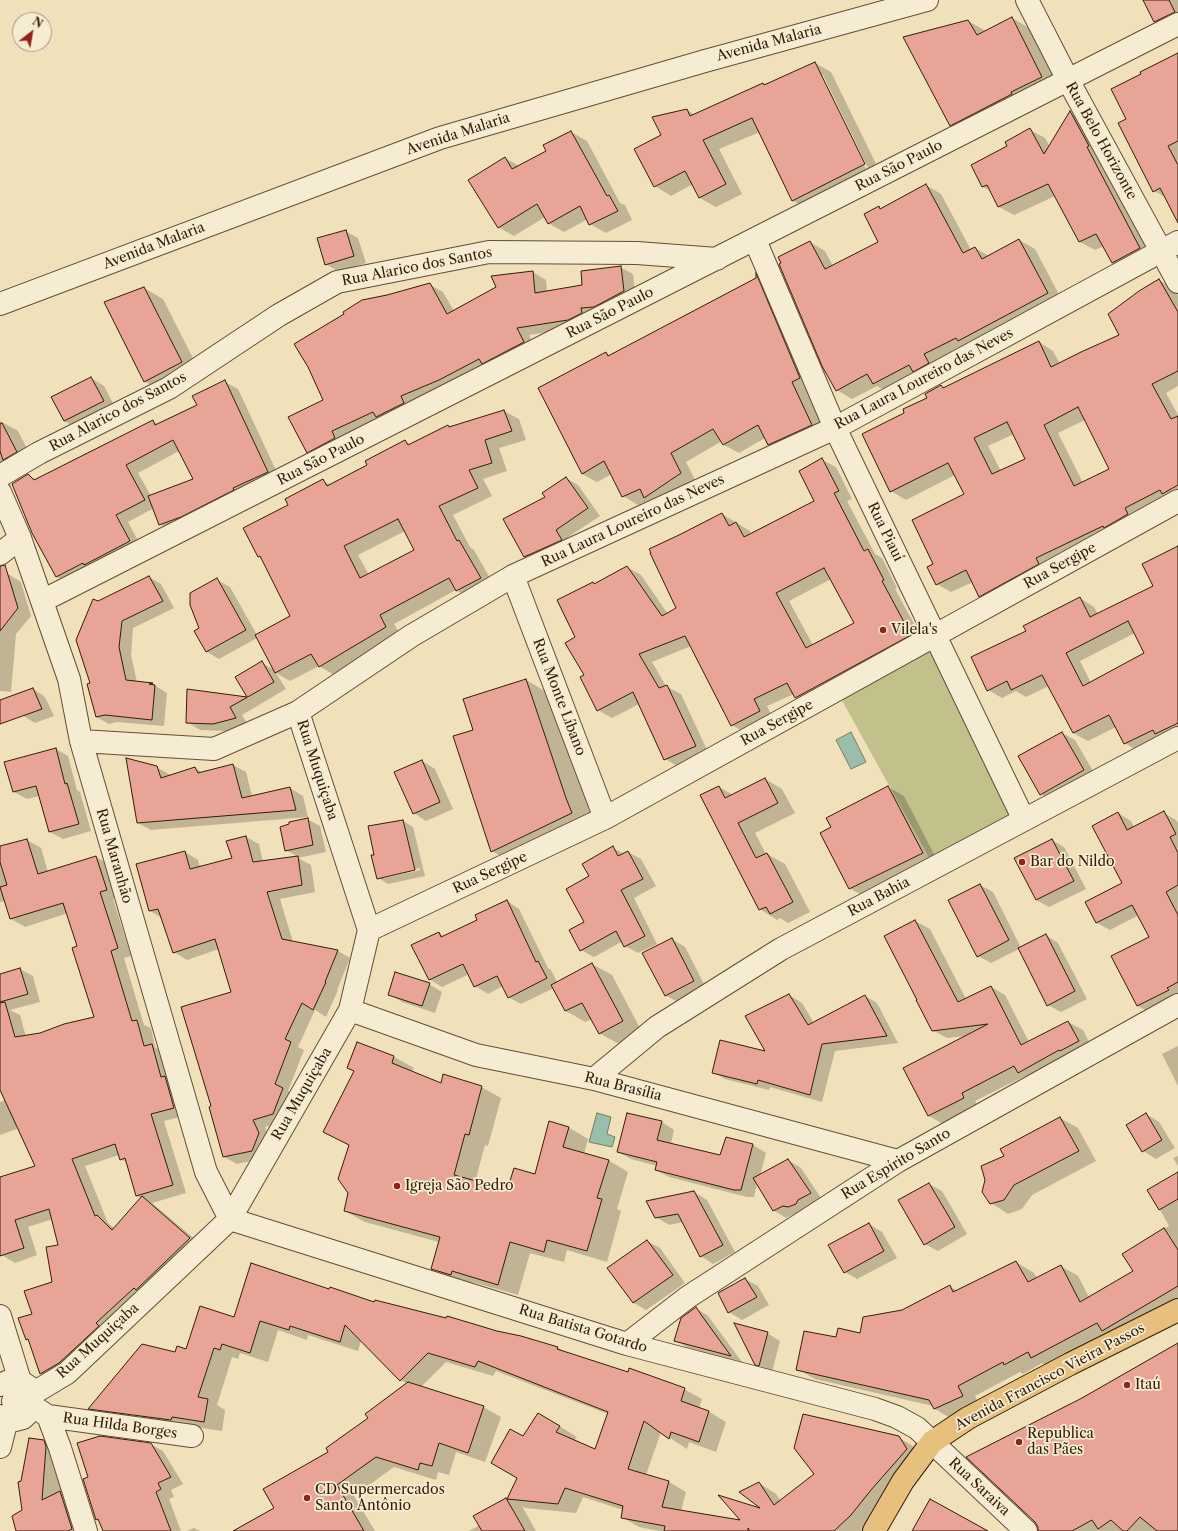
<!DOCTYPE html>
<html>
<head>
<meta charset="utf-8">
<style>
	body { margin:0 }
	#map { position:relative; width:1178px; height:1531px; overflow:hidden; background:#f0e1bb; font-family:"Libre Caslon Text",serif }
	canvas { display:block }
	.north { position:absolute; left:12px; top:12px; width:40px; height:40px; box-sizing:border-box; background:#f5ecd3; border:1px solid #a89981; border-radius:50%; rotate:31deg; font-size:11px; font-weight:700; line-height:16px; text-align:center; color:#341d07 }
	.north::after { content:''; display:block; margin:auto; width:14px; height:18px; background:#8f2418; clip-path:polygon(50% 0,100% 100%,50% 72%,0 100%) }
</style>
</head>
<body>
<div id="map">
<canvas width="1178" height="1531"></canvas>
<div class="north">N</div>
</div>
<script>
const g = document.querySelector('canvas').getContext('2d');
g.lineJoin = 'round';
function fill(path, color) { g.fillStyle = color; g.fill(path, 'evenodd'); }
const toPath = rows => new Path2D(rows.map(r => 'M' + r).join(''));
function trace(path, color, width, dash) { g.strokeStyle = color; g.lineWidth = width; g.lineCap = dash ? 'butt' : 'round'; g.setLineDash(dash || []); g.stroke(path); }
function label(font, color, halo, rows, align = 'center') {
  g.font = font + ' "Libre Caslon Text",serif'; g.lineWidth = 3.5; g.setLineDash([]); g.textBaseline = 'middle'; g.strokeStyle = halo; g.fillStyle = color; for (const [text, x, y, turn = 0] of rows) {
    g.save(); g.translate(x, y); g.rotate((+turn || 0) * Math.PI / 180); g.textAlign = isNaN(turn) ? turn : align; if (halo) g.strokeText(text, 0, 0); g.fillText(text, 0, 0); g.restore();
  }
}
const green = toPath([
	[932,642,1018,816,932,863,839,695]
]);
const water = toPath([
	[851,732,866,762,851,769,836,740,851,732],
	[597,1113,611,1117,607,1134,615,1137,612,1147,589,1142,597,1113]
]);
const shadow = toPath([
	[1144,0,1178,0,1178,27,1171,30,1155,21],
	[1012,18,1029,28,1059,87,969,135,951,125,968,21,986,31],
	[1178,55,1178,220,1167,198,1154,191,1128,119],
	[815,63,831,72,881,174,810,210,793,201,760,132,719,149,742,194,716,207,700,198,693,184,671,196,655,186,662,136,687,110,695,115,763,84,766,86],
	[820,75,823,75,868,168,866,169],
	[1070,113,1085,121,1155,257,1128,271,1112,263,1104,246,1095,250,1080,242,1055,196,1014,215,999,207,991,191,983,187,1008,146,1030,130,1045,138,1050,147],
	[571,132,587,141,620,203,625,205,632,220,606,233,590,224,588,219,564,232,548,223,545,217,514,236,498,227,505,158,519,166,547,151],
	[926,185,941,194,971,250,975,248,989,256,1019,240,1035,249,1063,302,889,392,877,386,852,399,837,390,810,242,825,251,833,266,879,242,879,207,882,209],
	[345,231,358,238,366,263,339,272,326,264],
	[620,267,633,274,636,299,581,327,529,335,536,350,320,459,307,452,324,400,387,296,430,285,443,292,454,311,533,272,546,280,547,292,584,285],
	[757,275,771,283,815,386,807,390,827,433,784,453,768,445,765,438,739,453,724,445,722,441,686,462,696,482,660,506,649,500,638,505,623,496,612,474,597,482,582,474,606,353,610,356,757,279],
	[1159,280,1173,288,1178,296,1178,386,1166,393,1178,415,1178,501,995,604,980,596,973,582,951,592,937,584,935,565,965,495,955,475,906,500,891,491,905,413,928,398,941,386,945,388,1039,342,1053,351,1060,364,1120,336],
	[1085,420,1110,469,1083,483,1058,433],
	[1014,434,1026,459,1001,471,988,446],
	[144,288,163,299,201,374,164,392,144,381],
	[91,378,104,386,116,409,77,428,64,421],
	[225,382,238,389,280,479,173,531,160,524,154,508,128,522,142,548,69,584,56,576,28,475,37,480,153,421,159,425,198,405],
	[179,451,194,479,151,496,138,473],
	[504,411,519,419,526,440,499,448,507,471,483,479,492,496,453,515,470,547,474,550,495,587,472,599,456,590,394,624,401,636,334,675,319,666,290,681,276,673,286,689,242,715,248,725,226,731,200,730,187,722,188,691,249,698,236,677,262,663,274,670,257,638,219,659,207,652,195,631,200,629,217,580,230,587,257,635,292,617,262,558,259,556,290,505,323,481,331,485,369,465,405,441,411,445,450,428],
	[405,531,415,550,369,575,358,555],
	[0,421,18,431,34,462,0,477],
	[822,460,836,467,852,499,847,501,875,554,882,558,897,588,895,589,924,642,810,705,796,698,794,694,767,706,773,719,745,733,732,725,691,646,652,662,666,686,681,694,709,754,679,767,665,759,639,704,612,718,598,710,585,676,577,638,595,585,627,567,641,575,668,614,678,609,722,514,750,531,751,534,816,501],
	[831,579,855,624,813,645,789,601],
	[566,478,578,485,600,516,568,537,574,547,538,564,525,556,546,497],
	[1178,547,1178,738,1139,752,1125,743,1116,727,1088,741,1073,733,1049,686,1026,697,1016,691,1002,698,988,690,1027,631,1080,598,1094,607,1098,614,1155,586],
	[1135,633,1146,654,1091,683,1080,661],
	[8,574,21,582,31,616,16,634,11,692,0,691,0,584],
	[149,577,161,584,174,608,133,628,131,655,137,682,152,684,167,693,164,726,117,722,109,724,96,717,92,684,98,602],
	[526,680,550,694,595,826,516,865,492,851,474,730],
	[33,689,45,697,54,716,35,723,22,715],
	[1062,733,1075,740,1097,778,1054,802,1041,794],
	[56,749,68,756,77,790,80,792,91,831,63,839,50,832,39,796,27,799,14,792],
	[422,761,435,769,453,809,426,821,414,813],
	[233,765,246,772,252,796,290,788,303,796,308,817,151,830,138,823,156,767,169,774,170,776,195,768,203,773],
	[765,779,782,789,795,813,755,833,766,854,767,854,785,864,810,912,788,923,780,918,777,920,760,909,719,787,733,795],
	[888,787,904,796,938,862,865,897,849,888,833,828],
	[1118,813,1131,821,1134,827,1164,813,1176,820,1178,823,1178,999,1151,1013,1138,1006,1113,957,1150,937,1139,915,1110,930,1097,923,1087,902,1124,883],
	[307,819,320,826,326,852,298,858,311,865,315,892,280,899,293,942,338,951,350,958,337,990,338,990,326,1017,315,1010,298,1047,304,1050,288,1091,296,1096,286,1121,265,1127,271,1141,264,1158,237,1164,224,1157,212,1107,233,993,219,949,187,960,174,952,162,918,150,911,185,852,198,860,200,868,234,858,246,837,259,844,263,862,298,857,286,850],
	[403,821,413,827,425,876,388,884,378,878,375,855],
	[420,868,420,870,385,878,385,876],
	[27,840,41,848,48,872,96,857,110,865,120,897,113,899,131,956,124,958,144,1025,151,1028,155,1047,165,1053,187,1115,164,1121,186,1193,152,1203,203,1246,55,1382,41,1374,30,1341,27,1339,33,1314,53,1283,59,1246,53,1219,28,1227,37,1255,15,1263,2,1255,0,1250,0,1178,36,1167,19,1128,0,1135,0,1102,5,1100,0,1089,0,975,20,969,33,976,40,1002,10,1010,20,1015,26,1037,40,1034,96,1017,78,947,68,913,25,927,11,919,5,901,0,902,0,847],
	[119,1155,121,1159,127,1163,137,1196,141,1198,115,1229,108,1223,85,1166],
	[1052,840,1064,847,1086,889,1049,907,1036,900],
	[613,848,624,854,628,852,641,859,656,886,634,898,657,944,638,953,625,946,623,941,594,957,581,950,590,876],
	[980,885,993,892,1021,948,1046,935,1058,943,1087,999,1061,1012,1048,1005,1019,949,991,963,978,956],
	[507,901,519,909,548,968,551,970,557,982,592,964,612,975,642,1032,619,1044,599,1033,592,1019,585,1022,566,1011,554,988,521,1004,508,997,503,986,488,994,475,986,469,974,442,987,429,979,439,933,445,937,478,921],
	[915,921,930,929,966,999,991,987,1005,995,1029,1042,1068,1022,1083,1030,1093,1050,1033,1080,1025,1076,975,1101,978,1106,943,1124,929,1116,966,1036,947,1038,932,1030],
	[672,939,685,947,706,988,678,1002,665,995],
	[429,984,442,992,435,1013,402,1002,389,994],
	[789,995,802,1003,814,1023,865,996,877,1003,898,1043,835,1051,822,1102,770,1087,769,1090,725,1079,713,1072,767,1052],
	[358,1043,394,1057,414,1068,412,1072,442,1084,481,1087,501,1098,488,1146,485,1145,475,1182,495,1187,510,1185,536,1176,568,1127,588,1139,584,1154,608,1160,628,1172,617,1209,621,1211,607,1262,567,1250,564,1262,530,1253,518,1295,472,1282,471,1286,452,1280,432,1269,439,1242,365,1222,345,1211,349,1193,350,1146,324,1132,355,1071],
	[1178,1046,1178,1086,1162,1054],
	[1146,1114,1159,1122,1175,1148,1156,1159,1143,1151],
	[1060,1118,1078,1128,1096,1161,1032,1195,1022,1209,1008,1214,991,1203,1006,1157],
	[662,1122,674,1130,671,1144,721,1157,726,1138,753,1145,766,1153,760,1176,788,1160,801,1168,823,1201,802,1214,796,1213,786,1218,773,1210,757,1184,754,1197,747,1197,669,1177,656,1170,657,1166,631,1159,618,1152],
	[1178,1156,1178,1166,1173,1158],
	[1178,1173,1178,1307,1049,1367,1042,1363,1023,1374,1020,1372,975,1396,980,1406,952,1419,935,1409,933,1406,815,1379,797,1369,837,1339,861,1334,949,1286,958,1291,1016,1262,1034,1273,1037,1278,1061,1266,1078,1276,1089,1297,1135,1272,1124,1254,1169,1226,1149,1190],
	[929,1184,942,1191,967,1234,938,1251,925,1244],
	[694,1192,707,1200,735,1252,713,1264,701,1256,683,1222,669,1225,656,1217],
	[869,1224,882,1232,897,1258,857,1279,845,1272],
	[647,1241,660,1248,685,1283,646,1310,634,1303],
	[745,1279,758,1286,769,1305,742,1320,729,1312],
	[330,1290,375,1303,557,1347,568,1354,684,1389,702,1399,699,1408,708,1411,726,1422,716,1452,689,1442,687,1449,661,1432,646,1475,669,1482,686,1492,681,1511,743,1521,765,1510,759,1483,776,1494,781,1501,898,1437,916,1448,868,1525,862,1531,659,1531,639,1527,622,1517,623,1510,583,1497,576,1513,526,1508,522,1506,536,1531,469,1531,480,1525,506,1499,507,1500,518,1477,523,1437,556,1424,577,1437,574,1441,595,1451,608,1414,496,1371,493,1376,446,1362,421,1387,483,1407,501,1417,485,1462,456,1452,449,1475,438,1472,436,1480,394,1467,354,1496,375,1531,244,1531,275,1508,330,1452,370,1419,407,1384,401,1380,361,1340,358,1351,308,1335,307,1340,278,1330,268,1362,240,1353,238,1359,232,1357,217,1405,225,1410,222,1431,189,1426,107,1419,89,1409,176,1353,187,1350,235,1318],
	[696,1308,708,1316,742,1362,688,1348,675,1340],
	[767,1333,780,1341,772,1372,756,1364],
	[1178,1344,1178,1531,1039,1531,1083,1399],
	[43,1441,61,1451,64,1458,61,1493,78,1502,87,1531,17,1531,24,1511,22,1482],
	[150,1444,163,1451,183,1484,171,1490,174,1497,169,1499,181,1531,104,1531,100,1522,97,1520,84,1480],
	[194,1528,200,1531,187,1531]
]);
const building = toPath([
	[1143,0,1169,0,1175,12,1154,22,1143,0],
	[1012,17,1042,77,1011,92,1012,94,950,126,903,37,968,20,977,35,1012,17],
	[1178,53,1178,141,1168,146,1178,165,1178,223,1160,188,1153,192,1118,123,1126,119,1111,89,1141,74,1140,72,1178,53],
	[815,62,865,164,792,201,752,118,703,140,726,184,699,198,685,171,654,187,634,149,661,135,652,117,687,109,690,116,763,83,764,85,815,62],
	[1070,111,1089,146,1087,147,1140,248,1112,263,1096,234,1079,242,1048,184,998,207,987,185,982,187,971,165,1007,146,1005,142,1030,128,1044,154,1070,111],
	[571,131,607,196,609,195,618,211,589,225,580,206,548,224,537,204,498,228,468,180,505,157,512,169,546,151,543,145,571,131],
	[926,184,963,253,975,247,982,259,1019,239,1048,293,958,341,956,338,924,354,929,363,913,372,909,365,873,384,867,374,836,391,822,366,779,264,781,263,778,257,810,241,825,269,878,242,864,214,879,206,880,209,926,184],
	[346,230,354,256,325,265,317,238,346,230],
	[621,266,624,291,594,307,581,308,582,313,568,320,517,328,524,342,482,364,479,359,439,380,401,396,404,403,376,417,373,412,332,431,335,438,307,453,288,417,323,400,308,367,294,344,344,314,343,312,362,300,387,295,430,283,447,314,496,287,491,276,533,271,535,293,582,285,581,271,621,266],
	[756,273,800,378,792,382,812,425,768,445,758,425,723,445,713,429,671,453,681,473,644,498,640,489,622,497,604,461,582,474,538,388,606,352,608,356,756,278,756,273],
	[1159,279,1178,312,1178,371,1152,384,1171,419,1178,416,1178,485,1162,494,1160,490,1125,508,1128,514,1104,528,1103,526,1036,558,1039,564,979,597,966,570,936,585,927,567,933,564,912,520,964,494,948,463,890,492,862,434,904,413,903,409,927,398,925,394,941,385,943,388,1039,341,1051,367,1081,352,1119,335,1108,314,1139,291,1159,279],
	[1078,407,1109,469,1074,486,1044,425,1078,407],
	[1007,422,1025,459,992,474,974,438,1007,422],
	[144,287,182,362,144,382,104,302,144,287],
	[91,377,104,401,64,421,51,397,91,377],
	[225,380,268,472,233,488,234,490,181,517,159,525,148,496,193,479,173,440,126,465,145,500,116,515,130,541,84,565,83,563,56,577,32,533,12,484,28,474,34,480,153,420,155,425,197,405,192,396,225,380],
	[504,410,512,431,485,440,492,463,469,470,478,488,439,506,457,541,459,540,481,578,456,591,449,578,380,615,386,627,319,667,311,654,275,673,255,635,290,616,260,556,258,557,243,528,288,505,285,499,323,479,327,486,367,465,365,461,405,440,408,445,448,425,449,427,504,410],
	[398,519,414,550,360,578,344,546,398,519],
	[2,423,17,452,3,460,0,451,0,424,2,423],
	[822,458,839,491,834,493,864,551,868,549,884,580,882,581,911,635,795,698,787,683,754,699,760,711,731,726,685,636,639,654,659,688,667,685,696,746,664,760,633,692,597,711,580,677,584,675,565,643,575,637,557,600,593,582,594,584,627,566,662,616,676,608,650,553,651,553,649,549,679,535,722,513,729,526,736,522,744,537,814,501,799,471,822,458],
	[824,568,854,623,806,648,776,593,824,568],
	[566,477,588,508,556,530,562,540,524,557,503,519,545,497,542,493,566,477],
	[1178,546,1178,723,1155,734,1153,730,1124,744,1109,715,1073,733,1042,675,1011,690,1007,681,987,691,971,657,1026,631,1023,626,1080,597,1090,617,1153,586,1142,564,1178,546],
	[1128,621,1144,653,1083,686,1066,653,1128,621],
	[5,565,18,608,0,631,0,566,5,565],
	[149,576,163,601,122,621,119,647,126,680,153,683,149,684,155,685,152,720,105,715,96,717,87,684,90,683,76,640,93,599,98,601,149,576],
	[217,578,246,630,206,652,194,631,199,628,190,605,190,593,217,578],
	[262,661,274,682,230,707,236,718,213,724,186,723,187,689,247,697,235,677,262,661],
	[526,679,566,798,572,813,491,852,453,736,473,730,463,699,526,679],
	[33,688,42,709,0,724,0,700,33,688],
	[1062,732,1084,770,1040,795,1018,756,1062,732],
	[56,748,65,784,67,783,79,824,49,832,36,786,13,792,4,762,56,748],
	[126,758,157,766,161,778,195,767,198,773,233,764,242,798,290,787,296,810,137,823,126,758],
	[422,760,440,802,413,814,394,772,422,760],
	[765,778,778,803,738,823,756,858,767,853,793,902,770,914,766,907,759,910,700,795,719,786,725,798,765,778],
	[888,786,923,853,849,889,820,833,831,827,826,818,888,786],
	[1164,811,1176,834,1170,837,1178,853,1178,885,1166,892,1178,915,1178,982,1167,988,1169,990,1137,1006,1111,956,1149,937,1132,905,1096,923,1085,902,1122,883,1092,826,1118,812,1127,830,1164,811],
	[308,818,313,845,285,851,280,827,289,824,289,822,308,818],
	[403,820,415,870,377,879,371,855,374,855,368,826,403,820],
	[246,836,253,862,298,856,302,885,267,892,282,939,338,950,325,982,326,982,313,1010,302,1003,285,1039,291,1042,275,1084,283,1088,273,1114,253,1120,259,1133,252,1151,223,1157,209,1107,211,1106,181,1007,231,992,215,939,173,953,158,909,149,911,136,864,185,851,190,869,232,858,226,841,246,836],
	[27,839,38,874,96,856,107,890,100,892,118,948,111,951,132,1021,137,1020,144,1046,152,1044,161,1077,165,1076,174,1108,151,1114,173,1185,136,1196,125,1158,120,1160,115,1144,72,1159,95,1216,97,1215,112,1230,142,1196,190,1238,136,1290,134,1288,96,1323,99,1326,59,1363,40,1374,28,1339,26,1340,18,1318,32,1314,24,1291,52,1282,46,1247,58,1245,49,1209,15,1220,24,1248,0,1256,0,1177,35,1166,0,1090,0,1003,5,1002,15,1037,40,1033,64,1024,94,1017,72,948,77,946,63,903,10,919,0,887,7,885,0,862,0,846,27,839],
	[1052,839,1074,881,1036,900,1014,858,1052,839],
	[613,846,618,856,628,851,643,879,621,890,645,936,624,947,616,931,580,951,569,930,584,922,566,889,589,876,582,864,613,846],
	[980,884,1009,940,977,957,948,900,980,884],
	[507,900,536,962,538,961,547,978,508,998,497,976,474,987,463,964,429,980,411,945,439,932,441,937,477,920,475,915,507,900],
	[915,920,958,1002,991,986,1021,1045,1068,1021,1079,1041,1060,1051,1059,1050,1018,1073,1014,1066,962,1093,964,1098,928,1116,903,1068,988,1024,932,1031,916,1000,917,1000,884,936,915,920],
	[1046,934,1075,991,1047,1006,1018,948,1046,934],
	[672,938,694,981,665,996,642,953,672,938],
	[592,963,623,1021,599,1034,582,1003,565,1011,551,985,592,963],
	[20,968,28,994,0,1002,0,974,20,968],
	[395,972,430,983,422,1006,388,995,395,972],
	[789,994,808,1025,865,995,887,1036,822,1044,810,1095,758,1080,757,1084,712,1073,720,1040,765,1051,745,1016,789,994],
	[357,1042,394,1056,392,1063,441,1083,443,1074,482,1086,469,1135,465,1134,454,1175,495,1186,496,1181,509,1184,514,1168,535,1174,549,1121,569,1127,563,1147,609,1160,597,1198,602,1199,587,1251,547,1240,544,1252,510,1242,498,1285,452,1271,451,1275,431,1269,440,1237,344,1211,348,1193,338,1179,349,1145,323,1132,354,1071,347,1068,357,1042],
	[627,1113,662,1121,657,1140,720,1155,726,1137,753,1144,741,1190,734,1190,655,1170,657,1162,617,1152,627,1113],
	[1146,1113,1162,1140,1142,1152,1126,1125,1146,1113],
	[1060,1117,1079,1151,1014,1185,1004,1200,990,1204,982,1192,985,1180,981,1166,1004,1156,1000,1149,1060,1117],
	[788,1159,811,1193,798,1200,796,1204,788,1207,783,1206,773,1211,753,1178,788,1159],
	[1178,1172,1178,1199,1159,1210,1147,1190,1178,1172],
	[929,1183,955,1227,924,1245,898,1200,929,1183],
	[694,1191,723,1245,700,1257,678,1214,655,1218,646,1201,694,1191],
	[869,1223,884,1251,844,1273,828,1245,869,1223],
	[1164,1228,1178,1250,1178,1286,1102,1331,1097,1323,1031,1358,1028,1352,1004,1365,1003,1362,958,1386,963,1396,934,1409,929,1400,796,1370,804,1331,836,1337,838,1328,860,1333,863,1317,902,1310,950,1285,953,1292,1016,1261,1028,1282,1061,1265,1080,1302,1133,1271,1122,1254,1164,1228],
	[647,1240,673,1275,633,1303,607,1268,647,1240],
	[251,1263,329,1289,330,1287,374,1302,375,1300,446,1318,447,1316,497,1331,521,1336,558,1347,557,1349,628,1372,629,1368,685,1388,681,1401,709,1411,699,1442,671,1432,669,1439,644,1421,628,1469,669,1481,662,1507,740,1520,718,1495,760,1508,739,1492,759,1482,774,1505,814,1474,794,1448,803,1414,899,1436,907,1449,871,1490,851,1515,834,1531,750,1531,748,1528,748,1531,664,1531,665,1526,621,1518,623,1506,565,1488,558,1504,507,1499,517,1478,491,1463,510,1429,523,1436,538,1413,560,1426,556,1432,595,1449,608,1412,478,1361,475,1367,428,1353,400,1381,345,1325,340,1342,290,1326,289,1330,260,1321,250,1353,222,1344,220,1350,214,1348,198,1397,208,1399,204,1422,172,1417,171,1420,88,1409,142,1344,175,1352,177,1346,186,1349,200,1306,234,1317,251,1263],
	[745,1278,757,1297,728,1313,718,1293,745,1278],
	[696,1307,702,1316,731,1356,674,1341,681,1318,696,1307],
	[734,1323,768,1332,759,1366,755,1365,734,1323],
	[1178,1343,1178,1531,1157,1531,1140,1517,1127,1531,1123,1531,1111,1520,1098,1529,1092,1520,1072,1531,1038,1531,1038,1527,1035,1522,966,1457,1082,1398,1178,1343],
	[408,1382,484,1406,468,1453,439,1443,432,1466,420,1463,418,1470,376,1457,337,1485,364,1531,233,1531,274,1508,263,1489,328,1452,326,1448,368,1418,365,1414,408,1382],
	[100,1436,151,1443,171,1477,158,1483,161,1489,156,1492,171,1531,103,1531,98,1519,96,1520,83,1479,88,1477,77,1443,100,1436],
	[29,1438,44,1440,46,1447,42,1500,60,1491,72,1529,68,1531,16,1531,12,1516,22,1510,18,1482,21,1481,29,1438],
	[506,1498,525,1531,482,1531,473,1516,506,1498],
	[930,1499,988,1531,912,1531,930,1499]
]);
const minor = toPath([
	[1027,0,1068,80,1178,282],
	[755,240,835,428,1024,820],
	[0,304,440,138,705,61,927,0],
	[0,476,39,453,169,388,279,315,337,282,489,252,637,253,717,259],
	[0,492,20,538,69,679,81,741,206,1172,230,1219,627,1344,875,1409,897,1417,917,1428,1026,1531],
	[0,554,20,538],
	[513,576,605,818],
	[42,601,1178,24],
	[81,741,214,749,298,712,411,636,513,576,835,428,1178,242],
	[369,930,605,818,1178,501],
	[350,1010,476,1055,594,1079,898,1161],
	[594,1079,657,1027,781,949,1178,738],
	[0,1316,20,1381],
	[627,1344,688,1297,898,1161,1178,1005],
	[0,1385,9,1381,20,1381,29,1387,32,1394,13,1401,33,1406,32,1409,23,1418,11,1421,0,1416],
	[32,1394,67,1373,230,1219,350,1010,369,930,298,712],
	[37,1409,48,1416,60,1448,86,1531],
	[48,1416,192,1436],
	[0,1447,7,1419]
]);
const major = toPath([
	[874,1531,903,1481,932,1442,968,1418,1070,1364,1178,1310]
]);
const markers = [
	[883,630,4,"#8f2418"],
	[1022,862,4,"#8f2418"],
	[397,1186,4,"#8f2418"],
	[1127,1385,4,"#8f2418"],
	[1019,1442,4,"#8f2418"],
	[307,1498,4,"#8f2418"]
];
const streetNames = [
	["Avenida Malaria",769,43,-15],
	["Avenida Malaria",458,134,-18],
	["Rua Belo Horizonte",1101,141,61],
	["Rua São Paulo",899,166,-27],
	["Avenida Malaria",154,246,-21],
	["Rua Alarico dos Santos",417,267,-11],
	["Rua São Paulo",610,313,-27],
	["Rua Laura Loureiro das Neves",924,379,-28],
	["Rua Alarico dos Santos",118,412,-28],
	["Rua São Paulo",321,460,-27],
	["Rua Laura Loureiro das Neves",633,521,-25],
	["Rua Piauí",885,532,64],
	["Rua Sergipe",1060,566,-29],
	["Rua Monte Líbano",559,697,69],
	["Rua Sergipe",777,723,-29],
	["Rua Muquiçaba",317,770,72],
	["Rua Maranhão",114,856,74],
	["Rua Sergipe",490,873,-25],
	["Rua Bahia",879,897,-28],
	["Rua Brasília",623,1087,14],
	["Rua Muquiçaba",302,1094,-60],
	["Rua Espírito Santo",896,1164,-31],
	["Rua Batista Gotardo",583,1329,17],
	["Rua Muquiçaba",98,1341,-42],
	["Avenida Francisco Vieira Passos",1050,1377,-28],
	["Rua Hilda Borges",120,1426,8],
	["Rua Saraiva",979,1487,43]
];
const poiNames = [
	["Vilela's",891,630],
	["Bar do Nildo",1030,862],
	["Igreja São Pedro",405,1186],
	["Itaú",1135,1385],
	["Republica",1027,1434],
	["das Pães",1027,1450],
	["CD Supermercados",315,1490],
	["Santo Antônio",315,1506]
];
fill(green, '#c2c08b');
fill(water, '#9bbeab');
trace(water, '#727e69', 1);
fill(shadow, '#0003');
fill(building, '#e8a496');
trace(building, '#341d07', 1);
trace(minor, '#634e34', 24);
trace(major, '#341d07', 24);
trace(minor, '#f5ecd3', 22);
trace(major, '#e8c07e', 22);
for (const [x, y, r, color] of markers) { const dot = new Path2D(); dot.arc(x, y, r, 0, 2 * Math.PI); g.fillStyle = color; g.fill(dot); trace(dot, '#f5ecd3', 1.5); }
label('14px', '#341d07', '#f5ecd3', streetNames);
label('14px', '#341d07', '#f5ecd3', poiNames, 'left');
</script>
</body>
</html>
